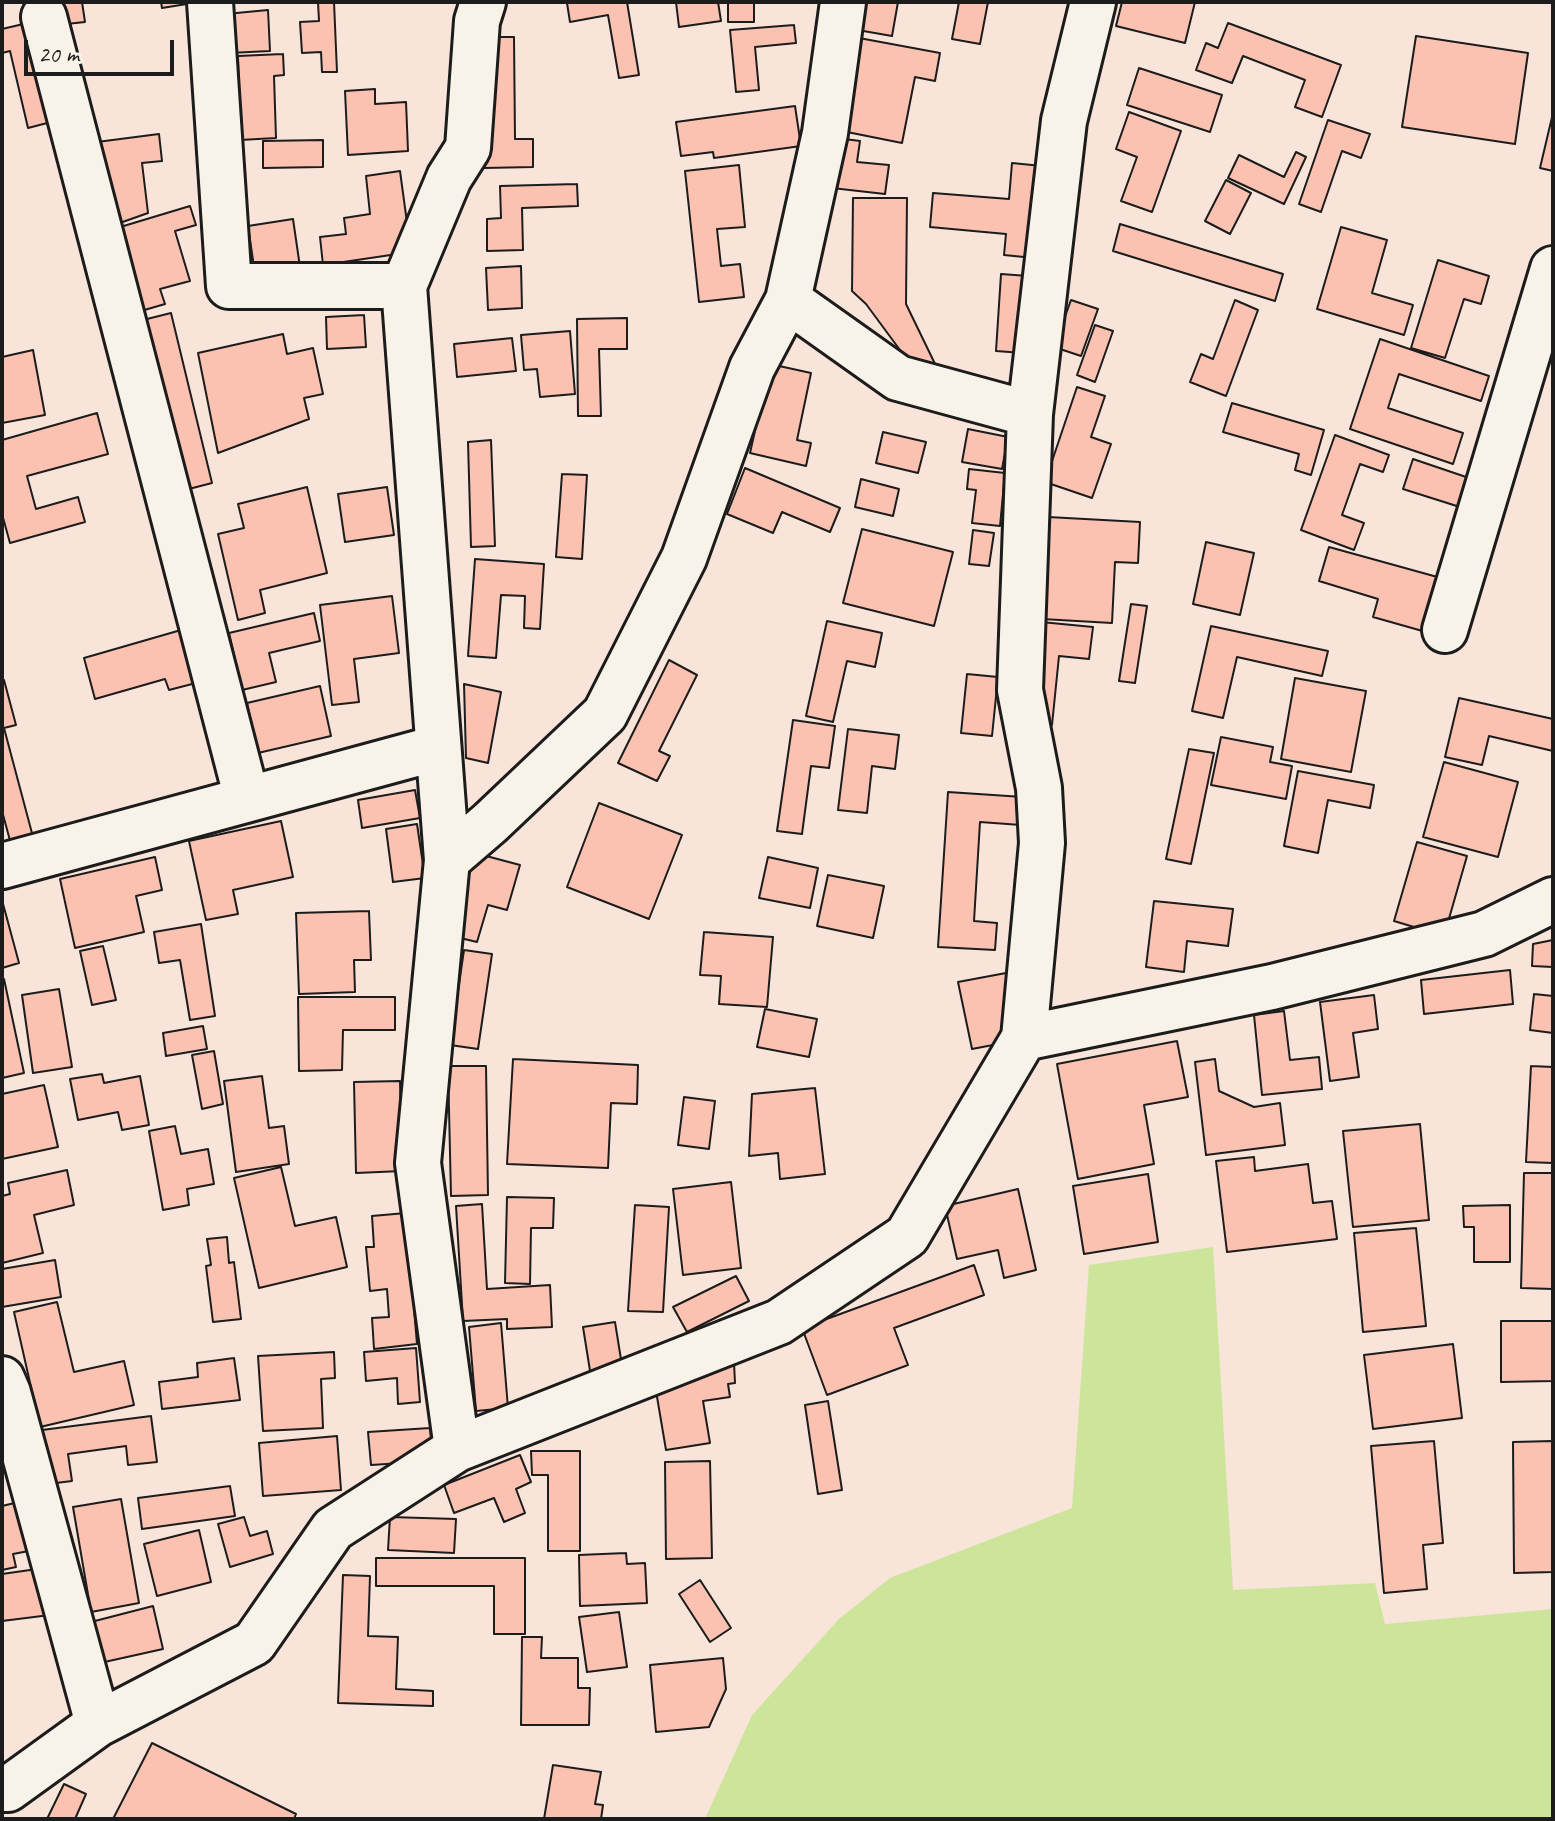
<!DOCTYPE html>
<html>
<head>
<meta charset="utf-8">
<style>
	body { margin:0 }
	#map { position:relative; width:1555px; height:1821px; overflow:hidden; background:#f8e4d8; font-family:Caveat,sans-serif }
	canvas { display:block }
	.frame { position:absolute; inset:0; border:4px solid #1c1c1c; pointer-events:none }
	.scale { position:absolute; left:24px; top:40px; width:150px; height:36px; box-sizing:border-box; border:4px solid #1c1c1c; border-top:0; padding-left:10px; font-size:24px; line-height:28px; white-space:nowrap; color:#1c1c1c; -webkit-text-stroke:6px #f7f3e8; paint-order:stroke }
</style>
</head>
<body>
<div id="map">
<canvas width="1555" height="1821"></canvas>
<div class="frame"></div>
<div class="scale">20 m</div>
</div>
<script>
const g = document.querySelector('canvas').getContext('2d');
g.lineJoin = 'round';
function fill(path, color) { g.fillStyle = color; g.fill(path, 'evenodd'); }
const toPath = rows => new Path2D(rows.map(r => 'M' + r).join(''));
function trace(path, color, width, dash) { g.strokeStyle = color; g.lineWidth = width; g.lineCap = dash ? 'butt' : 'round'; g.setLineDash(dash || []); g.stroke(path); }
const green = toPath([
	[1213,1247,1233,1590,1375,1583,1385,1624,1553,1609,1553,1819,705,1819,752,1715,839,1619,890,1578,1072,1508,1089,1265]
]);
const building = toPath([
	[54,2,82,2,85,22,57,25,54,2],
	[161,2,192,2,193,3,162,8,161,2],
	[318,2,334,2,337,72,322,72,321,52,302,53,300,22,319,21,318,2],
	[627,2,639,75,619,78,608,15,570,22,567,3,627,2],
	[676,2,718,2,721,21,679,27,676,2],
	[728,2,754,2,754,22,728,22,728,2],
	[850,2,898,2,892,36,846,28,850,2],
	[959,2,988,2,980,44,952,39,959,2],
	[1122,2,1195,2,1185,43,1116,26,1122,2],
	[268,10,270,51,229,53,226,14,268,10],
	[32,22,55,121,28,128,10,51,2,53,2,29,32,22],
	[1228,23,1341,65,1322,117,1295,107,1305,80,1243,56,1232,83,1196,70,1206,43,1218,48,1228,23],
	[794,25,796,43,755,47,759,90,736,92,730,30,794,25],
	[1416,36,1528,53,1515,144,1402,127,1416,36],
	[483,37,514,37,515,139,533,139,533,167,484,168,483,37],
	[859,38,940,53,935,81,915,77,902,143,842,131,859,38],
	[283,54,284,75,274,76,276,138,240,140,238,56,283,54],
	[1139,68,1222,95,1210,132,1127,105,1139,68],
	[375,89,375,104,406,102,408,151,348,155,345,91,375,89],
	[795,106,801,146,714,158,713,152,681,156,676,122,795,106],
	[1129,112,1181,131,1152,212,1121,201,1137,157,1116,149,1129,112],
	[1553,113,1553,171,1540,168,1553,113],
	[1328,120,1370,134,1361,158,1342,151,1321,212,1299,204,1328,120],
	[159,134,162,161,142,163,148,213,117,224,97,142,159,134],
	[837,138,860,141,857,162,889,165,885,194,832,188,837,138],
	[323,140,323,167,263,168,263,141,323,140],
	[1296,152,1306,157,1284,204,1228,178,1239,155,1284,177,1296,152],
	[1012,163,1042,166,1034,258,1004,255,1006,234,930,227,933,193,1009,199,1012,163],
	[739,165,745,227,717,229,721,266,740,264,744,297,699,302,685,171,739,165],
	[400,171,411,252,323,265,320,237,346,234,344,218,370,214,366,176,400,171],
	[1226,180,1251,193,1230,234,1205,221,1226,180],
	[577,184,578,206,522,208,523,250,487,251,487,219,501,218,500,186,577,184],
	[853,198,907,198,906,304,937,368,914,369,866,304,852,291,853,198],
	[190,206,196,225,175,231,190,281,160,289,165,304,141,311,117,228,190,206],
	[293,219,300,267,255,274,248,226,293,219],
	[1120,224,1283,274,1275,301,1113,251,1120,224],
	[1341,227,1387,240,1372,293,1413,305,1404,335,1317,309,1341,227],
	[1438,260,1489,276,1481,304,1464,299,1445,358,1411,348,1438,260],
	[521,266,522,308,488,310,486,268,521,266],
	[1001,274,1028,276,1023,353,996,351,1001,274],
	[1071,300,1098,309,1081,356,1054,347,1071,300],
	[1235,300,1258,310,1226,396,1190,382,1201,354,1213,359,1235,300],
	[171,313,212,483,185,490,143,320,171,313],
	[364,315,366,347,327,349,326,317,364,315],
	[627,318,627,349,599,349,601,416,578,416,577,319,627,318],
	[1095,325,1113,331,1095,382,1077,375,1095,325],
	[570,331,575,394,540,397,537,369,524,370,521,335,570,331],
	[283,334,287,354,313,348,323,394,304,398,309,419,218,453,198,353,283,334],
	[512,338,516,371,457,377,454,344,512,338],
	[1380,339,1489,376,1481,401,1399,374,1388,408,1463,433,1453,464,1350,429,1380,339],
	[33,350,45,415,2,423,2,357,33,350],
	[770,364,811,373,797,440,811,443,806,466,750,453,770,364],
	[1077,387,1105,396,1091,437,1111,444,1092,498,1045,482,1077,387],
	[1232,403,1324,430,1311,475,1295,470,1299,454,1223,432,1232,403],
	[97,413,108,454,27,476,36,509,78,497,85,522,10,543,2,514,2,440,97,413],
	[968,429,1008,437,1002,469,962,462,968,429],
	[883,432,926,442,918,473,876,463,883,432],
	[1335,435,1389,455,1383,472,1360,464,1342,515,1364,523,1354,550,1301,530,1335,435],
	[491,440,495,546,471,547,468,442,491,440],
	[1413,459,1472,479,1463,508,1403,489,1413,459],
	[745,468,840,508,830,532,782,512,773,533,727,514,745,468],
	[969,469,1005,473,1000,526,972,523,976,490,967,489,969,469],
	[562,474,587,475,582,559,556,557,562,474],
	[861,479,899,489,893,516,855,507,861,479],
	[307,487,327,573,260,590,265,613,238,620,218,534,244,528,238,504,307,487],
	[387,487,394,535,345,542,338,494,387,487],
	[1048,517,1140,522,1138,563,1115,562,1112,623,1042,619,1048,517],
	[862,529,953,552,934,626,843,603,862,529],
	[973,530,994,533,989,566,969,564,973,530],
	[1206,542,1254,553,1240,615,1193,604,1206,542],
	[1329,547,1441,578,1426,632,1373,617,1378,599,1319,581,1329,547],
	[475,559,544,564,540,629,524,628,525,596,501,595,496,658,468,656,475,559],
	[392,596,399,653,354,659,359,702,332,705,320,605,392,596],
	[1131,604,1147,606,1135,683,1119,681,1131,604],
	[314,613,320,641,269,653,276,682,242,690,229,633,314,613],
	[827,621,882,633,875,667,847,661,833,722,806,716,827,621],
	[1041,622,1093,627,1089,659,1059,656,1052,725,1031,722,1041,622],
	[1211,626,1328,651,1322,676,1237,657,1223,718,1192,711,1211,626],
	[181,630,196,683,169,690,165,679,95,699,84,658,181,630],
	[669,660,697,675,659,751,670,756,657,781,618,763,669,660],
	[967,674,998,677,992,736,961,733,967,674],
	[1295,678,1366,691,1351,772,1281,759,1295,678],
	[2,680,4,680,16,725,4,728,37,852,15,859,2,811,2,680],
	[464,684,501,692,488,763,466,758,464,684],
	[320,686,331,736,258,753,247,703,320,686],
	[1459,698,1553,719,1553,751,1489,736,1482,765,1445,757,1459,698],
	[793,720,835,726,829,768,811,766,802,834,777,831,793,720],
	[848,729,899,735,895,769,872,766,867,813,838,810,848,729],
	[1221,737,1273,747,1270,762,1292,766,1286,799,1211,785,1221,737],
	[1189,749,1214,753,1191,864,1166,859,1189,749],
	[1444,762,1518,782,1498,857,1423,837,1444,762],
	[1298,771,1374,785,1370,808,1328,800,1318,853,1284,846,1298,771],
	[415,790,420,818,362,828,358,800,415,790],
	[948,792,1023,797,1021,825,980,822,974,921,997,923,995,950,938,947,948,792],
	[599,803,682,835,649,919,567,887,599,803],
	[281,821,293,877,233,890,238,914,206,920,189,841,281,821],
	[417,824,425,878,393,882,386,829,417,824],
	[1417,842,1467,856,1444,936,1394,921,1417,842],
	[475,853,520,865,507,910,488,905,477,942,452,936,475,853],
	[155,857,162,890,136,896,144,932,75,948,60,879,155,857],
	[768,857,818,868,810,908,759,898,768,857],
	[828,875,884,886,873,938,817,926,828,875],
	[2,900,19,963,2,968,2,900],
	[1154,901,1233,909,1228,946,1187,941,1184,972,1146,967,1154,901],
	[369,911,371,960,354,960,355,992,299,994,296,913,369,911],
	[201,924,215,1016,190,1020,180,960,159,963,154,932,201,924],
	[704,932,773,937,767,1007,719,1004,721,976,700,975,704,932],
	[1553,940,1553,967,1532,966,1533,944,1553,940],
	[103,946,116,1000,92,1005,80,951,103,946],
	[464,950,492,954,478,1049,450,1045,464,950],
	[1510,970,1513,1004,1424,1014,1421,980,1510,970],
	[1006,973,1019,1040,972,1049,958,982,1006,973],
	[2,979,4,979,24,1073,2,1078,2,979],
	[59,989,72,1067,33,1073,22,995,59,989],
	[1534,994,1553,996,1553,1033,1530,1030,1534,994],
	[1374,995,1378,1029,1353,1033,1359,1077,1330,1081,1320,1002,1374,995],
	[298,997,395,997,395,1030,343,1030,342,1070,299,1071,298,997],
	[765,1009,817,1019,809,1057,757,1047,765,1009],
	[1284,1011,1290,1060,1319,1057,1322,1089,1262,1095,1254,1015,1284,1011],
	[203,1026,207,1049,166,1056,163,1033,203,1026],
	[1177,1041,1188,1097,1144,1105,1154,1164,1078,1179,1057,1064,1177,1041],
	[214,1051,223,1104,202,1109,192,1055,214,1051],
	[513,1059,638,1065,637,1104,611,1103,608,1168,507,1164,513,1059],
	[1215,1059,1219,1091,1254,1107,1280,1103,1285,1145,1206,1155,1195,1062,1215,1059],
	[448,1066,486,1066,488,1195,451,1196,448,1066],
	[1531,1066,1553,1067,1553,1163,1526,1162,1531,1066],
	[102,1074,104,1083,140,1076,149,1125,122,1130,118,1112,78,1120,70,1079,102,1074],
	[262,1076,269,1128,284,1126,289,1164,236,1172,224,1081,262,1076],
	[400,1081,402,1171,356,1173,354,1082,400,1081],
	[44,1085,58,1147,2,1159,2,1094,44,1085],
	[815,1088,825,1174,780,1179,778,1153,749,1156,752,1094,815,1088],
	[684,1097,715,1101,709,1149,678,1145,684,1097],
	[1420,1124,1429,1220,1353,1227,1343,1131,1420,1124],
	[175,1126,181,1154,208,1149,214,1184,187,1189,189,1205,163,1210,149,1131,175,1126],
	[1254,1157,1255,1171,1308,1164,1313,1203,1332,1201,1337,1239,1227,1252,1216,1161,1254,1157],
	[281,1167,295,1226,336,1217,347,1267,259,1288,234,1178,281,1167],
	[67,1170,74,1205,34,1215,43,1253,2,1263,2,1196,10,1194,8,1183,67,1170],
	[1524,1173,1553,1173,1553,1289,1521,1288,1524,1173],
	[1148,1174,1158,1242,1084,1254,1073,1186,1148,1174],
	[731,1182,741,1268,683,1275,673,1189,731,1182],
	[1018,1189,1036,1270,1004,1278,998,1250,957,1259,945,1206,1018,1189],
	[507,1197,554,1198,553,1228,531,1228,530,1284,505,1283,507,1197],
	[482,1204,487,1289,550,1285,552,1327,507,1329,507,1319,463,1321,456,1206,482,1204],
	[635,1205,669,1207,663,1312,628,1311,635,1205],
	[1510,1205,1510,1262,1474,1262,1474,1227,1464,1227,1463,1206,1510,1205],
	[406,1213,417,1344,374,1349,372,1318,389,1317,387,1289,370,1291,366,1247,374,1247,372,1216,406,1213],
	[1416,1228,1426,1326,1363,1332,1354,1233,1416,1228],
	[227,1237,229,1263,234,1262,241,1319,213,1322,206,1266,211,1265,207,1239,227,1237],
	[55,1260,61,1297,2,1307,2,1269,55,1260],
	[974,1265,984,1295,894,1328,908,1365,827,1395,802,1328,974,1265],
	[736,1276,749,1301,687,1332,673,1307,736,1276],
	[57,1302,74,1372,124,1361,134,1405,40,1427,14,1312,57,1302],
	[1501,1321,1553,1321,1553,1381,1501,1382,1501,1321],
	[615,1322,623,1372,591,1377,583,1327,615,1322],
	[501,1323,508,1408,476,1411,469,1327,501,1323],
	[1453,1344,1462,1418,1373,1429,1364,1355,1453,1344],
	[416,1348,420,1402,398,1404,397,1378,366,1381,364,1352,416,1348],
	[334,1352,335,1378,321,1379,323,1428,263,1431,258,1356,334,1352],
	[234,1358,240,1400,162,1409,159,1382,198,1377,197,1363,234,1358],
	[734,1363,735,1383,728,1384,730,1397,703,1401,710,1443,666,1450,655,1385,734,1363],
	[828,1401,842,1490,818,1494,805,1405,828,1401],
	[151,1416,157,1462,128,1465,126,1446,68,1454,72,1481,48,1484,42,1430,151,1416],
	[430,1428,433,1461,371,1465,368,1432,430,1428],
	[337,1436,341,1490,263,1496,259,1443,337,1436],
	[1434,1441,1443,1543,1423,1545,1427,1589,1384,1593,1371,1446,1434,1441],
	[1553,1441,1553,1572,1514,1573,1513,1442,1553,1441],
	[531,1451,580,1451,580,1551,548,1551,548,1475,532,1475,531,1451],
	[520,1455,531,1482,516,1489,525,1513,504,1522,494,1498,454,1513,444,1485,520,1455],
	[710,1461,712,1558,666,1559,665,1462,710,1461],
	[230,1486,235,1516,142,1529,138,1498,230,1486],
	[121,1499,139,1603,91,1612,73,1507,121,1499],
	[23,1501,34,1550,13,1554,16,1567,2,1570,2,1506,23,1501],
	[244,1517,250,1536,267,1531,273,1554,230,1567,218,1524,244,1517],
	[390,1517,456,1519,454,1553,388,1550,390,1517],
	[199,1530,211,1582,157,1596,144,1544,199,1530],
	[626,1553,627,1564,645,1563,647,1603,580,1606,579,1555,626,1553],
	[376,1558,525,1558,525,1634,494,1634,494,1586,376,1586,376,1558],
	[44,1568,50,1615,2,1621,2,1574,44,1568],
	[343,1575,370,1576,368,1636,398,1637,396,1689,433,1691,433,1706,338,1703,343,1575],
	[700,1580,731,1628,710,1642,679,1594,700,1580],
	[153,1606,163,1649,100,1663,91,1622,153,1606],
	[619,1612,627,1667,587,1672,579,1617,619,1612],
	[522,1637,542,1637,541,1658,578,1658,578,1688,590,1688,589,1725,521,1725,522,1637],
	[723,1658,726,1689,709,1727,656,1732,650,1665,723,1658],
	[152,1743,296,1814,294,1819,113,1819,152,1743],
	[553,1765,601,1772,595,1804,603,1805,601,1819,544,1819,553,1765],
	[64,1784,86,1794,75,1819,47,1819,64,1784]
]);
const street = toPath([
	[210,2,229,286,404,286],
	[44,17,247,799],
	[788,300,898,378,1030,414],
	[1445,630,1553,269],
	[447,860,490,823,605,714,684,558,752,368,788,300,825,133,843,2],
	[2,866,437,748],
	[1024,1038,1042,843,1039,788,1020,690,1030,414,1064,121,1093,2],
	[2,1379,8,1393,98,1724],
	[457,1449,418,1163,447,860,404,286,449,178,468,148,477,21,483,2],
	[2,1789,8,1789,98,1724,254,1643,333,1529,457,1449,779,1322,907,1236,1024,1038,1272,987,1484,934,1553,900]
]);
fill(green, '#cde59b');
fill(building, '#fbc2b1');
trace(building, '#1c1c1c', 2);
trace(street, '#1c1c1c', 50);
trace(street, '#f7f3e8', 44);
</script>
</body>
</html>
